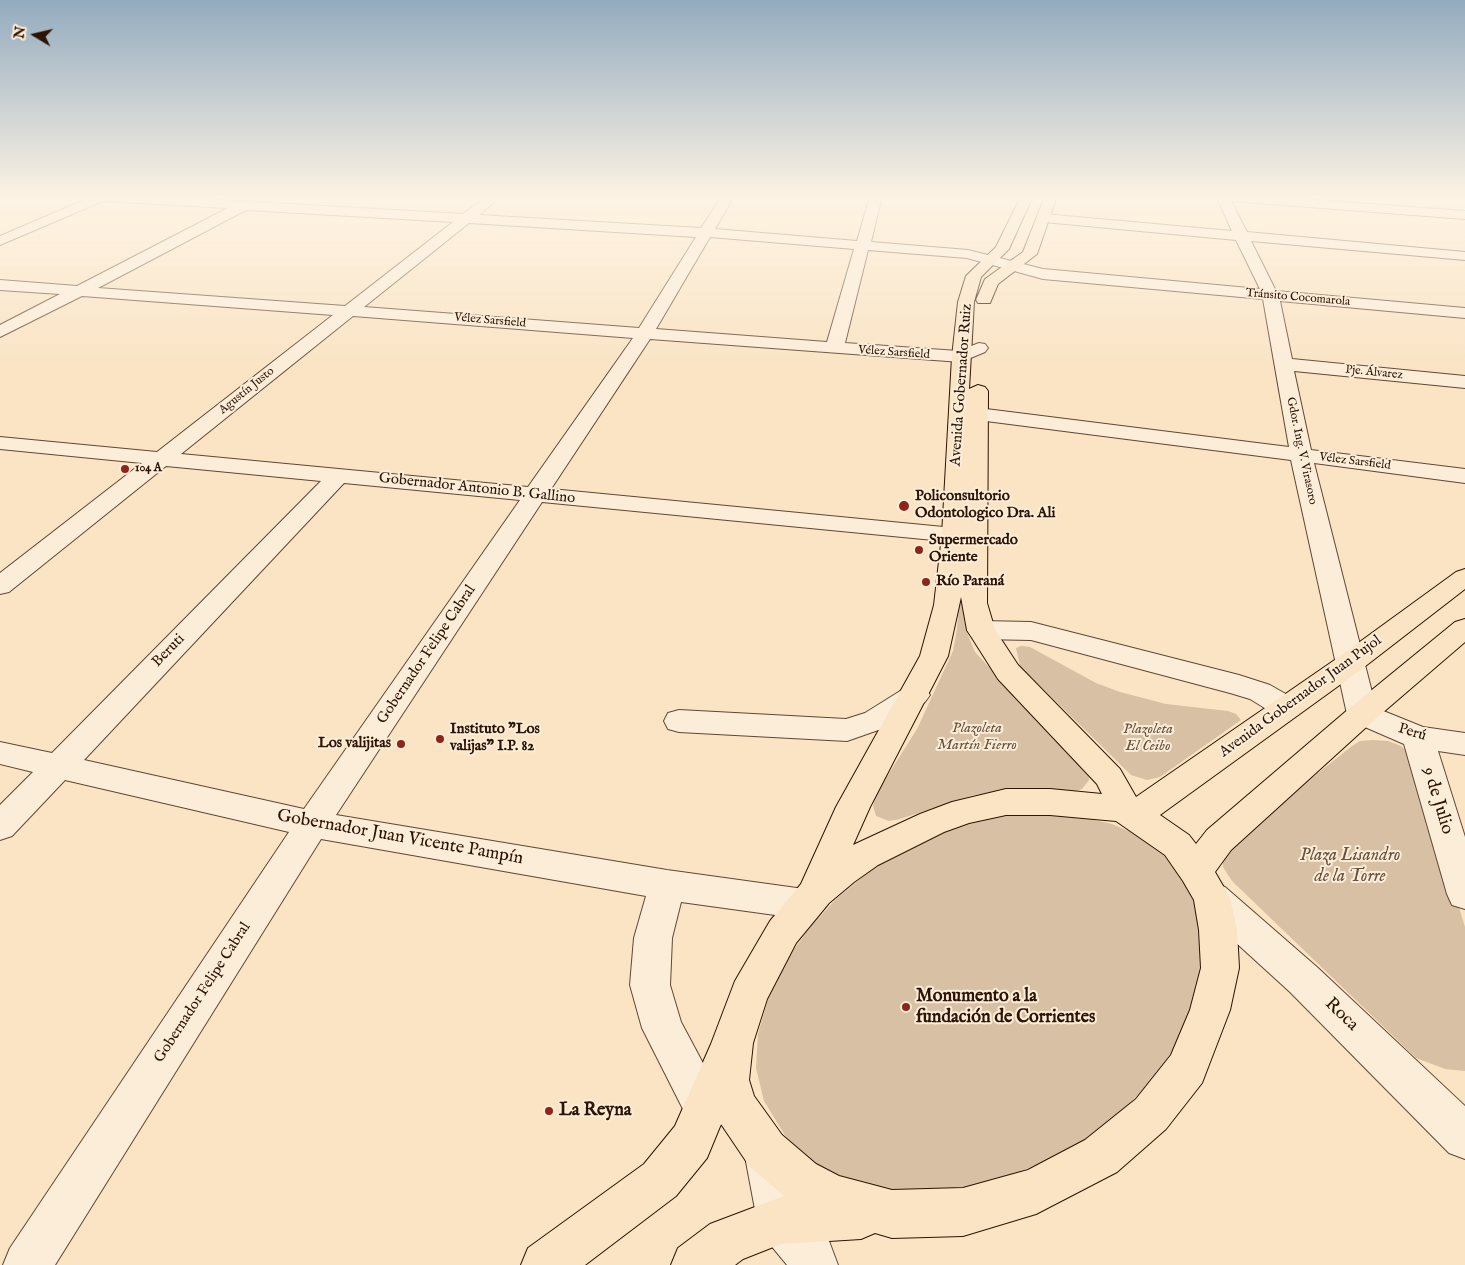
<!DOCTYPE html>
<html>
<head>
<meta charset="utf-8">
<style>
	body { margin:0 }
	#map { position:relative; width:1465px; height:1265px; overflow:hidden; background:#fae4c4; font-family:"IM FELL English",serif }
	canvas { display:block }
	.north { position:absolute; left:10px; top:10px; width:50px; height:50px; -webkit-text-stroke:4px #fcedd9; paint-order:stroke; rotate:279deg; font-size:14px; font-weight:700; line-height:20px; text-align:center; color:#2d1303 }
	.north::after { content:''; display:block; margin:auto; width:18px; height:22px; background:#2d1303; clip-path:polygon(50% 0,100% 100%,50% 72%,0 100%) }
</style>
</head>
<body>
<div id="map">
<canvas width="1465" height="1265"></canvas>
<div class="north">N</div>
</div>
<script>
const g = document.querySelector('canvas').getContext('2d');
g.lineJoin = 'round';
function fill(path, color) { g.fillStyle = color; g.fill(path, 'evenodd'); }
const toPath = rows => new Path2D(rows.map(r => 'M' + r).join(''));
function trace(path, color, width, dash) { g.strokeStyle = color; g.lineWidth = width; g.lineCap = dash ? 'butt' : 'round'; g.setLineDash(dash || []); g.stroke(path); }
function label(font, color, halo, rows, align = 'center') {
  g.font = font + ' "IM FELL English",serif'; g.lineWidth = 4; g.setLineDash([]); g.textBaseline = 'middle'; g.strokeStyle = halo; g.fillStyle = color; for (const [text, x, y, turn = 0] of rows) {
    g.save(); g.translate(x, y); g.rotate((+turn || 0) * Math.PI / 180); g.textAlign = isNaN(turn) ? turn : align; if (halo) g.strokeText(text, 0, 0); g.fillText(text, 0, 0); g.restore();
  }
}
const green = toPath([
	[960,592,966,630,975,652,1048,731,1088,771,1089,780,1082,789,1070,793,1015,792,974,795,900,819,889,821,876,816,873,806,876,794,917,729,953,651,957,629],
	[1021,646,1030,647,1096,683,1120,692,1166,704,1228,711,1236,714,1241,720,1160,777,1147,780,1131,775,1020,666,1016,648],
	[1373,740,1388,741,1401,746,1409,754,1416,766,1465,927,1465,1071,1445,1069,1416,1058,1232,881,1223,867,1223,854,1231,842,1352,746,1360,741],
	[1008,815,1073,815,1112,824,1138,835,1163,852,1187,879,1199,908,1204,946,1200,979,1188,1019,1172,1055,1148,1086,1118,1113,1084,1140,1037,1165,976,1187,922,1194,874,1187,824,1171,786,1137,764,1101,756,1068,758,1034,768,999,786,960,811,926,837,898,870,871,899,852,932,836,967,824]
]);
const minor = toPath([
	[79,196,152,196,463,214,487,196,501,196,479,215,701,228,722,196,734,196,715,229,857,241,870,196,882,196,871,242,968,250,1043,269,1260,289,1236,240,1044,222,1037,218,1044,214,1232,231,1216,196,1263,196,1465,211,1465,219,1231,201,1247,232,1465,252,1465,260,1251,241,1276,291,1465,308,1465,318,1280,301,1292,359,1465,376,1465,388,1294,371,1311,450,1465,469,1465,483,1314,463,1376,708,1423,727,1465,733,1465,755,1438,751,1465,837,1465,909,1452,905,1447,894,1404,744,1351,721,1347,714,1291,460,978,420,971,418,968,414,971,410,978,408,1289,447,1263,299,1043,279,967,258,868,250,845,343,958,351,979,343,985,344,988,348,985,352,961,362,650,339,551,489,954,528,963,530,966,535,963,540,954,542,542,502,336,815,667,870,804,889,817,893,822,904,817,915,804,919,681,902,672,938,670,985,681,1022,728,1110,721,1125,706,1132,691,1125,642,1028,630,985,634,938,646,896,321,839,55,1265,3,1265,10,1248,289,832,65,780,12,836,0,840,0,805,33,772,0,764,0,742,52,753,321,481,166,466,9,592,0,594,0,573,142,463,0,449,0,437,157,452,333,315,82,296,0,337,0,325,60,294,0,290,0,280,77,286,228,208,103,201,0,245,0,236,84,200,79,196],
	[246,210,453,222,345,306,98,288,246,210],
	[469,223,696,237,639,328,364,307,469,223],
	[710,237,854,249,827,342,656,329,710,237],
	[353,316,633,338,528,487,181,454,353,316],
	[344,483,520,500,304,809,84,760,344,483],
	[981,621,1031,622,1239,675,1270,685,1298,701,1302,708,1298,715,1287,718,1276,715,1250,699,1230,693,1031,640,981,639,971,636,967,630,971,624,981,621],
	[915,685,925,688,930,695,925,702,887,727,847,741,679,732,668,729,664,721,668,713,679,710,846,719,865,713,905,688,915,685],
	[1212,883,1225,887,1318,968,1465,1106,1465,1159,1449,1153,1290,992,1199,909,1194,898,1199,887,1212,883],
	[766,1129,782,1135,788,1151,802,1208,829,1241,838,1265,787,1265,764,1237,757,1220,744,1151,750,1135,766,1129]
]);
const major = toPath([
	[1021,196,1033,196,1009,249,981,277,974,302,969,389,978,385,985,387,988,391,987,603,995,630,1018,665,1120,769,1136,797,1339,657,1456,572,1465,569,1465,589,1359,671,1160,815,1189,835,1196,844,1207,830,1351,707,1455,622,1465,619,1465,642,1373,721,1231,850,1215,872,1230,898,1237,930,1239,968,1230,1010,1202,1083,1166,1129,1117,1172,1036,1214,963,1236,892,1238,875,1233,861,1239,781,1244,743,1259,735,1265,671,1265,678,1248,710,1224,784,1196,750,1167,721,1124,707,1158,676,1196,585,1265,521,1265,528,1248,644,1164,675,1126,711,1044,735,981,770,921,801,884,836,807,920,656,934,605,942,535,952,357,958,302,966,276,996,247,1021,196],
	[961,597,967,630,998,679,1097,784,1102,794,1050,789,1006,789,952,802,920,814,853,845,870,807,948,656,961,597],
	[1006,815,1050,815,1116,821,1165,855,1183,881,1194,900,1199,930,1201,968,1190,1010,1171,1055,1136,1099,1085,1140,1028,1170,963,1188,892,1190,839,1176,816,1164,782,1135,754,1096,749,1080,753,1043,767,999,796,943,829,903,854,882,878,865,944,832,969,823,1006,815],
	[1045,196,1057,196,1037,254,998,284,990,303,978,303,976,300,985,279,1023,252,1045,196]
]);
const markers = [
	[125,469,5,"#8f2418"],
	[904,506,6,"#8f2418"],
	[919,550,5,"#8f2418"],
	[926,582,5,"#8f2418"],
	[440,739,5,"#8f2418"],
	[401,744,5,"#8f2418"],
	[906,1007,5,"#8f2418"],
	[549,1111,5,"#8f2418"]
];
const farStreetnames = [
	["Tránsito Cocomarola",1298,298,5],
	["Vélez Sarsfield",490,321,5],
	["Vélez Sarsfield",894,353,4],
	["Pje. Álvarez",1374,373,6],
	["Agustín Justo",247,391,-39],
	["Gdor. Ing. V. Virasoro",1301,451,78],
	["Vélez Sarsfield",1355,462,7]
];
const farPoinames = [
	["104 A",135,469]
];
const streetNames = [
	["Avenida Gobernador Ruiz",962,385,-86],
	["Gobernador Antonio B. Gallino",477,489,6],
	["Beruti",169,651,-46],
	["Gobernador Felipe Cabral",427,655,-56],
	["Avenida Gobernador Juan Pujol",1301,697,-36],
	["Perú",1412,733,17],
	["Gobernador Felipe Cabral",203,993,-57]
];
const poiNames = [
	["Policonsultorio",915,497],
	["Odontologico Dra. Ali",915,514],
	["Supermercado",929,541],
	["Oriente",929,558],
	["Río Paraná",936,582],
	["Instituto \"Los",450,730],
	["valijas\" I.P. 82",450,747],
	["Los valijitas",391,744,"right"]
];
const parkNames = [
	["Plazoleta",977,729],
	["Martín Fierro",977,746],
	["Plazoleta",1148,730],
	["El Ceibo",1148,747]
];
const nearStreetnames = [
	["9 de Julio",1437,801,73],
	["Gobernador Juan Vicente Pampín",400,838,10],
	["Roca",1341,1015,44]
];
const nearParknames = [
	["Plaza Lisandro",1350,856],
	["de la Torre",1350,877]
];
const nearPoinames = [
	["Monumento a la",916,997],
	["fundación de Corrientes",916,1018],
	["La Reyna",559,1111]
];
fill(green, '#d7c0a3');
trace(minor, '#604733', 2);
trace(major, '#2d1303', 2);
fill(minor, '#fcedd9');
fill(major, '#fae4c4');
const sky = g.createLinearGradient(0, 0, 0, 373);
sky.addColorStop(0, '#93abbf');
sky.addColorStop(0.53, '#fdf3e4');
sky.addColorStop(1, '#fdf3e400');
g.fillStyle = sky;
g.fillRect(0, 0, 1465, 373);
for (const [x, y, r, color] of markers) { const dot = new Path2D(); dot.arc(x, y, r, 0, 2 * Math.PI); g.fillStyle = color; g.fill(dot); trace(dot, '#fcedd9', 2); }
label('12px', '#2d1303', '#fcedd9', farStreetnames);
label('bold 12px', '#2d1303', '#fcedd9', farPoinames, 'left');
label('15px', '#2d1303', '#fcedd9', streetNames);
label('bold 15px', '#2d1303', '#fcedd9', poiNames, 'left');
label('italic 15px', '#68503b', '#fcedd9', parkNames);
label('18px', '#2d1303', '#fcedd9', nearStreetnames);
label('italic 18px', '#68503b', '#fcedd9', nearParknames);
label('bold 18px', '#2d1303', '#fcedd9', nearPoinames, 'left');
</script>
</body>
</html>
